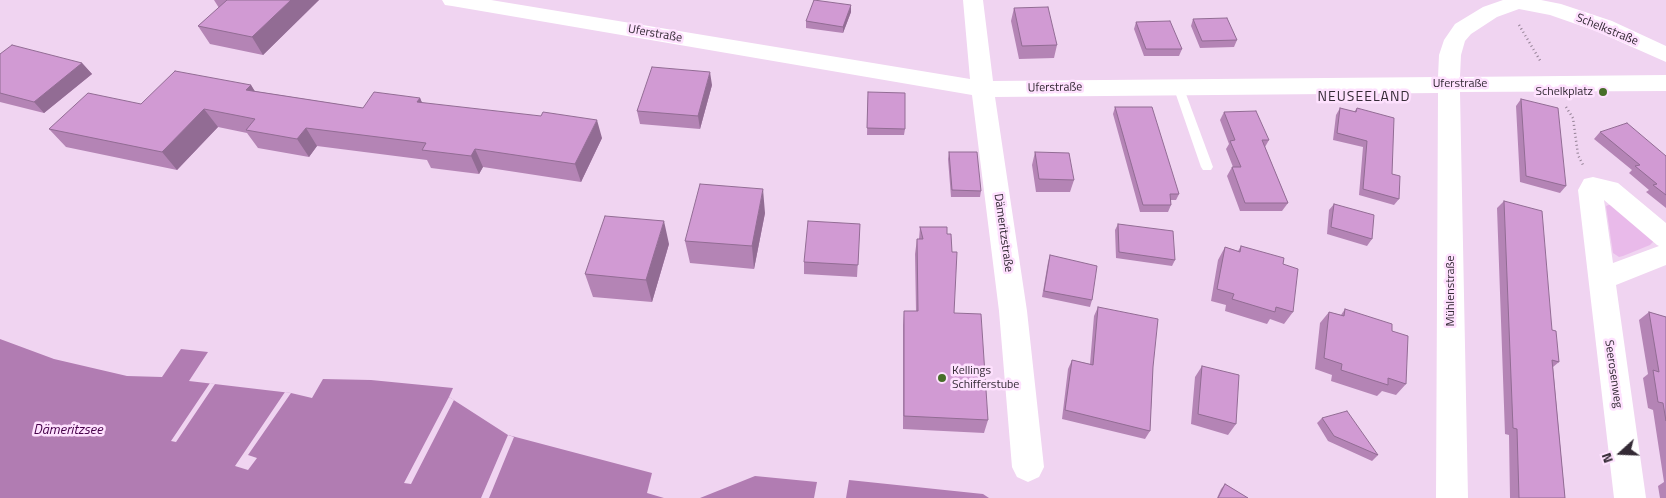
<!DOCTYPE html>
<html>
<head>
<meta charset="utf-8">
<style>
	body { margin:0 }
	#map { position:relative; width:1666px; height:498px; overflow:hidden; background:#f0d4f1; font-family:"Titillium Web",sans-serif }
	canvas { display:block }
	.north { position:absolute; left:1596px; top:428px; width:50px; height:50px; -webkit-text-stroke:4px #fee1fe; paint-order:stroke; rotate:250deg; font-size:14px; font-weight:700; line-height:20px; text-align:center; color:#342a35 }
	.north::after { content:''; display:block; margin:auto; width:18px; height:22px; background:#342a35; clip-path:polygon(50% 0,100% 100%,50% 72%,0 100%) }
</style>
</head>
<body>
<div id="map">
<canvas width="1666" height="498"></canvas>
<div class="north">N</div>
</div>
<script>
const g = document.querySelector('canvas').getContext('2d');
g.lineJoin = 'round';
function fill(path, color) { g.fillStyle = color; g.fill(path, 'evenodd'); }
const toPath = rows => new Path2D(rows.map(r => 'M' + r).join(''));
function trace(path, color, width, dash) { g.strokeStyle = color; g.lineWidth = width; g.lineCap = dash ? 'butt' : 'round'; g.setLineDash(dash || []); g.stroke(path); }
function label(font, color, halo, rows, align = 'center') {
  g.font = font + ' "Titillium Web",sans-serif'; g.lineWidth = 5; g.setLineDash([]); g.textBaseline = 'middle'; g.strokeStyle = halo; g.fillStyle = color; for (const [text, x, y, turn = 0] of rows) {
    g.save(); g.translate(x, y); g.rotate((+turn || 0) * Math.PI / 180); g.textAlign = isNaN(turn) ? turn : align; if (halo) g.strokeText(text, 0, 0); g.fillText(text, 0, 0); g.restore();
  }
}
const green = toPath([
	[1611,204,1654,241,1650,245,1623,256,1619,257,1613,253,1606,206]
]);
const water = toPath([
	[0,339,54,359,127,376,162,377,181,349,208,352,189,381,291,393,312,398,323,379,371,380,453,388,449,397,508,435,652,473,647,493,664,498,0,498],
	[755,476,817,482,814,498,700,498],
	[849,480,983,494,989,498,846,498]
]);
const pier = toPath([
	[210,383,215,384,176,442,171,441],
	[285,392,291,393,248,455,257,458,248,470,235,466],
	[449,397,454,400,411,484,404,483],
	[508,435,514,437,489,498,481,498]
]);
const path = toPath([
	[1519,25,1541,62],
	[1566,107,1573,118,1578,155,1583,165]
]);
const service = toPath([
	[1178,82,1183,86,1213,167,1211,170,1203,170,1201,167,1173,86,1178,82]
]);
const minor = toPath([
	[442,0,491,0,970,79,963,0,983,0,993,81,1438,77,1439,55,1444,40,1455,24,1483,7,1503,0,1541,0,1561,4,1612,21,1666,46,1666,62,1596,31,1550,15,1519,9,1497,17,1471,34,1465,41,1461,55,1460,77,1666,75,1666,91,1460,92,1468,498,1436,498,1438,93,995,97,1027,311,1044,467,1039,477,1028,482,1017,477,1012,467,999,311,972,95,452,6,445,5,442,0],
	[1593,177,1618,183,1666,223,1666,265,1616,285,1646,498,1614,498,1578,190,1584,179,1593,177],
	[1604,200,1657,245,1659,246,1613,263,1604,200]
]);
const wall = toPath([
	[214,0,319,0,263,55,210,44,198,26,219,8],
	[1014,8,1057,45,1054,58,1019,59,1011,21],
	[851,12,843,33,806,28,806,21],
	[1193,19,1237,40,1234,47,1200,48,1191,26],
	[1136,22,1182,49,1179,56,1144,56,1134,29],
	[0,54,82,63,92,74,44,113,0,102],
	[251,85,254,91,363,108,420,98,422,103,602,138,581,182,483,167,479,174,431,168,427,160,317,146,309,157,258,148,247,133,218,127,177,170,66,147,49,129,141,104],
	[712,85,700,129,640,124,637,111],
	[868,92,905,129,904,135,867,135],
	[1521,99,1566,186,1560,193,1520,182,1516,106],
	[1115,107,1179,194,1176,200,1171,200,1171,205,1168,212,1140,212,1113,114],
	[1340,108,1354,112,1357,108,1392,174,1399,199,1394,205,1359,195,1363,147,1333,140,1336,115],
	[1224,112,1269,140,1265,147,1288,203,1282,211,1240,211,1227,176,1232,167,1233,167,1226,149,1229,144,1220,120],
	[1600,132,1666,156,1666,208,1646,192,1649,190,1629,173,1632,170,1594,139],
	[949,152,981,191,980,197,951,197,948,159],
	[1035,152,1074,180,1070,192,1036,192,1032,165],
	[1504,201,1552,330,1559,362,1553,367,1565,498,1510,498,1509,435,1505,434,1497,208],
	[1334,204,1372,239,1367,246,1327,234,1329,210],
	[765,213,754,269,690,263,685,241],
	[860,224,857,277,804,274,804,262],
	[1118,224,1175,260,1172,266,1116,258,1115,230],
	[920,227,954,313,988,420,984,433,903,429,903,325,904,311,916,311,915,254,917,239,919,239],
	[669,244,652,302,593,297,585,274],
	[1241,246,1283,264,1293,312,1284,324,1270,319,1267,324,1225,311,1226,305,1211,301,1218,260,1225,247,1238,251],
	[1050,255,1092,300,1090,307,1042,297,1048,262],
	[1098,307,1153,367,1150,431,1145,439,1062,419,1068,369,1072,360,1090,364,1094,316],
	[1345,309,1392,331,1406,384,1396,395,1382,391,1377,396,1331,381,1332,375,1315,369,1320,323,1329,312,1341,315],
	[1649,312,1666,317,1666,498,1660,498,1658,486,1664,482,1653,410,1648,408,1643,378,1648,374,1639,320],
	[1202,366,1236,424,1228,435,1191,424,1195,377],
	[1322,418,1378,455,1372,461,1328,441,1317,423],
	[1225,484,1248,498,1217,498,1221,489]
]);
const shadedWall = toPath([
	[291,0,319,0,263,55,252,37],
	[851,5,851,12,843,33,843,27],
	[82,63,92,74,44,113,34,102],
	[710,72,712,85,700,129,698,116],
	[251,85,263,104,246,90],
	[420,98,428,116,417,102],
	[204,109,218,127,177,170,162,152],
	[597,120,602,138,581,182,575,164],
	[306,128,317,146,309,157,297,139],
	[475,149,483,167,479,174,471,156],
	[763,189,765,213,754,269,752,246],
	[664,221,669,244,652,302,646,280]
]);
const building = toPath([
	[227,0,291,0,252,37,198,26,227,0],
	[814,0,851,5,843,27,806,21,814,0],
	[1048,7,1057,45,1022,46,1014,8,1048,7],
	[1227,18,1237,40,1202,41,1193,19,1227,18],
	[1170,21,1182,49,1146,49,1136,22,1170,21],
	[12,45,82,63,34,102,0,93,0,54,12,45],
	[652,67,710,72,698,116,637,111,652,67],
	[175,71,251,85,246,90,363,108,374,92,420,98,417,102,541,116,543,112,597,120,575,164,475,149,471,156,422,150,426,143,306,128,297,139,246,130,255,119,204,109,162,152,49,129,88,93,141,104,175,71],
	[868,92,905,93,905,129,867,128,868,92],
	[1521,99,1558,108,1566,186,1526,176,1521,99],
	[1115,107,1152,107,1179,194,1170,194,1171,205,1143,205,1115,107],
	[1340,108,1356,112,1357,108,1394,118,1392,174,1400,176,1399,199,1363,189,1367,141,1337,133,1340,108],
	[1256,111,1269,140,1262,140,1288,203,1245,203,1232,167,1241,167,1230,141,1235,140,1224,112,1256,111],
	[1627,123,1666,156,1666,195,1653,185,1657,184,1635,166,1640,165,1600,132,1627,123],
	[949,152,977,152,981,191,952,190,949,152],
	[1035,152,1069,153,1074,180,1039,179,1035,152],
	[700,184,763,189,752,246,685,241,700,184],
	[1504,201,1542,211,1552,330,1556,331,1559,362,1552,360,1565,498,1519,498,1517,429,1513,428,1504,201],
	[1334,204,1374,215,1372,239,1331,227,1334,204],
	[605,216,664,221,646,280,585,274,605,216],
	[808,221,860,224,858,265,804,262,808,221],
	[1118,224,1173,231,1175,260,1119,252,1118,224],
	[920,227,947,227,947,234,951,234,952,252,957,252,954,313,981,314,988,420,904,416,904,311,918,311,917,239,923,239,920,227],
	[1241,246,1284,258,1283,264,1298,269,1293,312,1276,307,1275,312,1232,299,1234,294,1217,289,1225,247,1240,252,1241,246],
	[1050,255,1097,266,1092,300,1044,291,1050,255],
	[1098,307,1158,319,1153,367,1150,431,1065,410,1072,360,1093,365,1098,307],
	[1345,309,1392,324,1392,331,1408,336,1406,384,1388,378,1388,385,1341,370,1342,364,1324,358,1329,312,1344,316,1345,309],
	[1649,312,1666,317,1666,421,1663,403,1658,402,1653,370,1659,372,1649,312],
	[1202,366,1239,375,1236,424,1198,414,1202,366],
	[1347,411,1378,455,1334,436,1322,418,1347,411],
	[1225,484,1248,498,1218,498,1225,484]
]);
const markers = [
	[1603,92,5,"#476e29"],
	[942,378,5,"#476e29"]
];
const streetNames = [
	["Schelkstraße",1607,30,22],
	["Uferstraße",655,34,10],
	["Uferstraße",1460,84],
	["Uferstraße",1055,88,-1],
	["Dämeritzstraße",1003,233,82],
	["Mühlenstraße",1451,291,-90],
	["Seerosenweg",1613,374,82]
];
const poiNames = [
	["Schelkplatz",1593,92],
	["Kellings",952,371,"left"],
	["Schifferstube",952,385,"left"]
];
const neighbourhoodNames = [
	["NEUSEELAND",1364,98]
];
const waterNames = [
	["Dämeritzsee",68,431]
];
fill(green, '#e9baea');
fill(water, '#b17cb2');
fill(pier, '#f0d4f1');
trace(path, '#958296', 2.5, [1, 3]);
fill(service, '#fff');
fill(minor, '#fff');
fill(wall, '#b484b5');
fill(shadedWall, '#926c94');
fill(building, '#d19ad3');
trace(building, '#926c94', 1);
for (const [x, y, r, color] of markers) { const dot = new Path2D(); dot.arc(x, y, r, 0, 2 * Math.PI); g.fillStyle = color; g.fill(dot); trace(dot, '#fee1fe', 2); }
label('12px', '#342a35', '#fee1fe', streetNames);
label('12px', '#342a35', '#fee1fe', poiNames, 'right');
g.letterSpacing = '1px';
label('14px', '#342a35', '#fee1fe', neighbourhoodNames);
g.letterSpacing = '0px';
label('italic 14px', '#46014a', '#fee1fe', waterNames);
</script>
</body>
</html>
